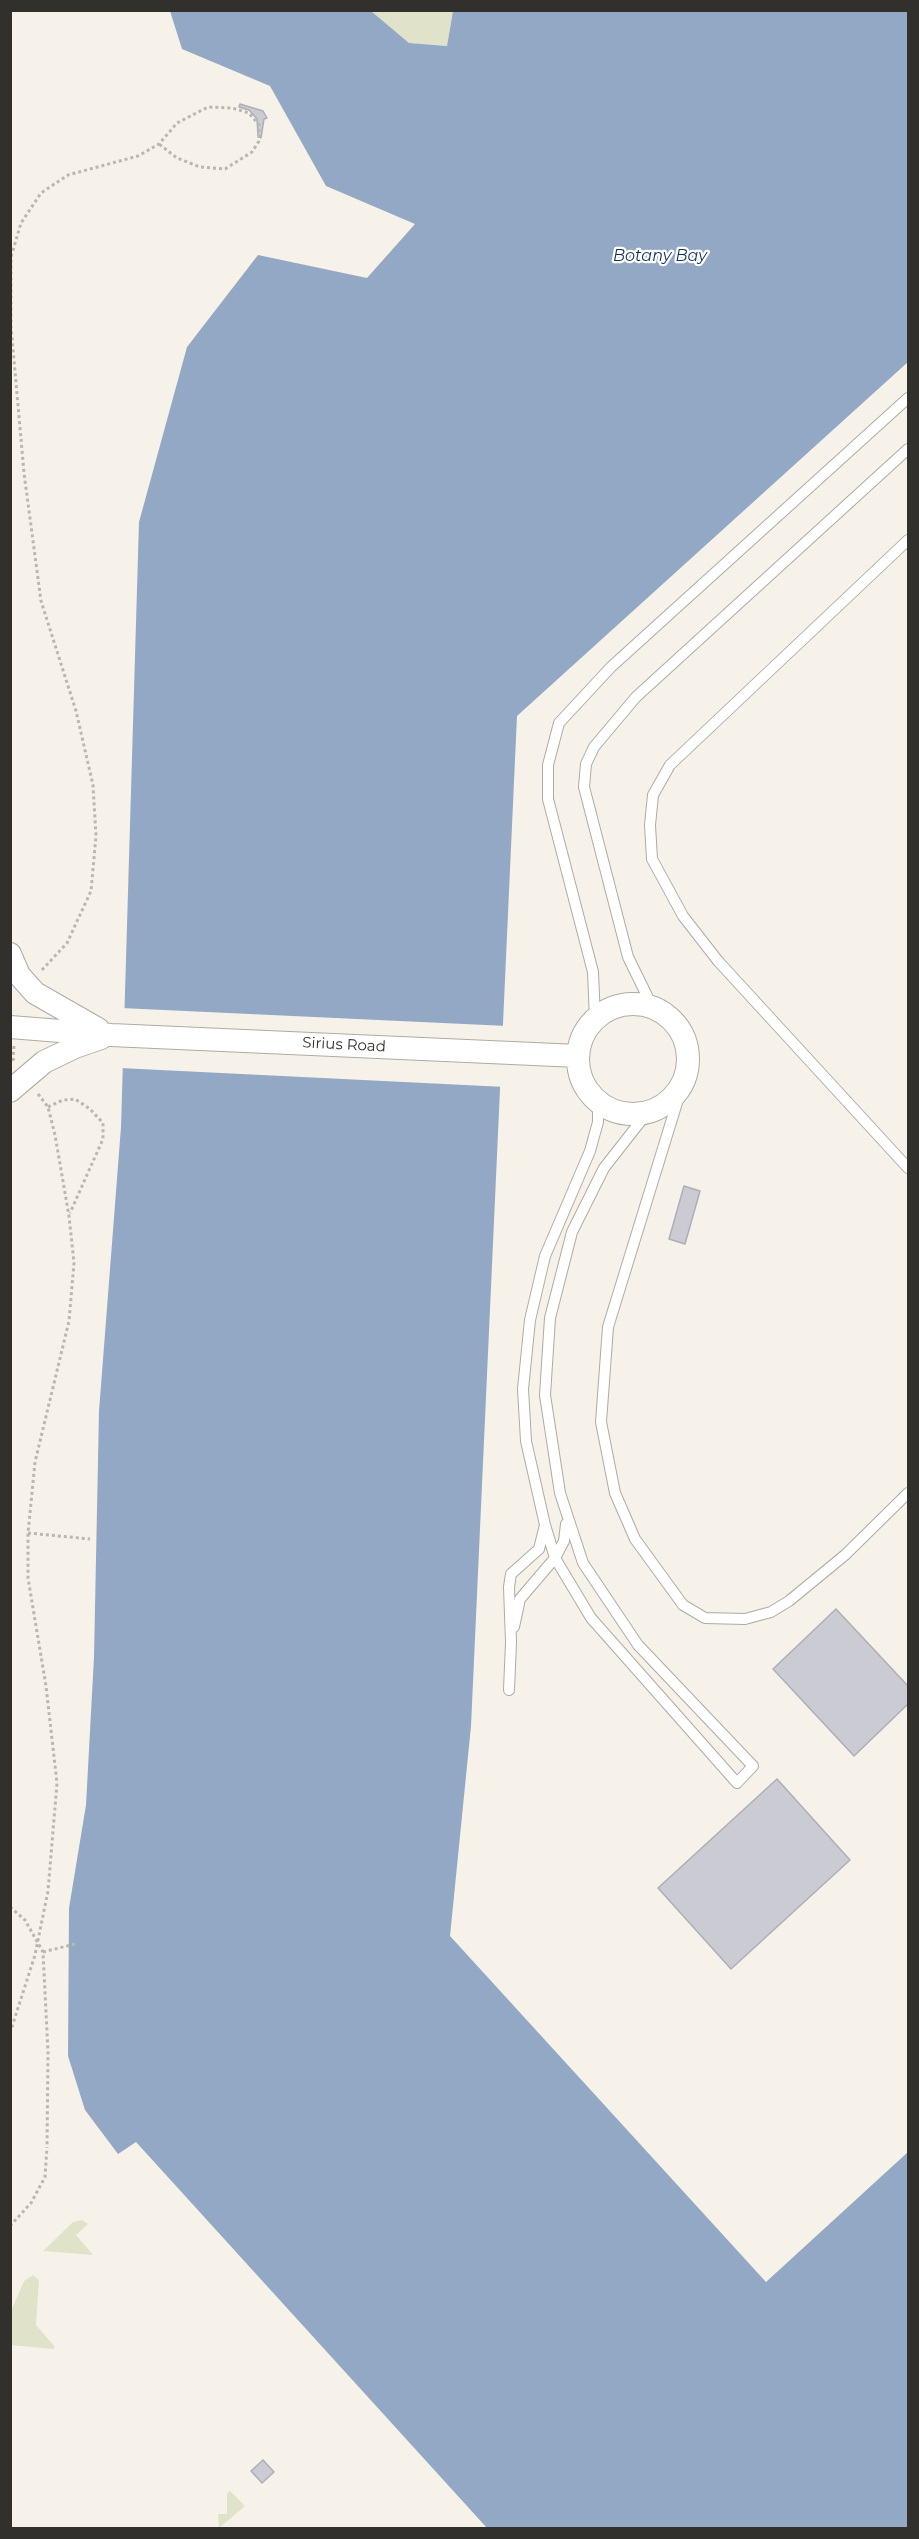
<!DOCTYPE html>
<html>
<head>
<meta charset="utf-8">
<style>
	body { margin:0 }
	#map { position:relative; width:919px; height:2539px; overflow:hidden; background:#f6f2e9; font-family:Montserrat,sans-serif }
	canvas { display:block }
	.frame { position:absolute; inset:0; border:12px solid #31302c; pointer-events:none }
</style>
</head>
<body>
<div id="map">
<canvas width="919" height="2539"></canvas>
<div class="frame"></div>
</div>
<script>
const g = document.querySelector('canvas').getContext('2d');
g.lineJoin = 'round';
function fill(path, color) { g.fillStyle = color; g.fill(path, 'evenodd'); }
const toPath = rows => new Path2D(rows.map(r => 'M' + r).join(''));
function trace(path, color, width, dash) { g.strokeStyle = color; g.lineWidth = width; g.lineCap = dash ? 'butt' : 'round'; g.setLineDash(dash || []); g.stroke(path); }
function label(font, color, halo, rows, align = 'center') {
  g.font = font + ' Montserrat,sans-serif'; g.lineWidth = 4.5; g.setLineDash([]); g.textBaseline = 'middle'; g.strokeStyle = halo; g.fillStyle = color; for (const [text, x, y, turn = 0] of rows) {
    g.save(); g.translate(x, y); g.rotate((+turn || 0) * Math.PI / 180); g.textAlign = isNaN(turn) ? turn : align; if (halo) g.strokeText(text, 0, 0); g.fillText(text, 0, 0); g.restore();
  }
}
const green = toPath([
	[371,11,453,11,447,46,409,43],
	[82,2220,88,2224,76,2235,93,2255,43,2251,73,2222],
	[33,2275,39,2280,36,2325,55,2347,53,2349,11,2345,12,2309,24,2281],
	[230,2491,245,2506,219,2528,218,2514,227,2514,227,2493]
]);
const water = toPath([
	[170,11,371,11,409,43,447,46,453,11,908,11,908,362,517,716,471,1726,450,1936,766,2282,908,2152,908,2528,487,2528,136,2142,118,2154,85,2110,68,2056,69,1908,86,1805,94,1657,99,1411,121,1127,139,522,187,347,258,255,367,278,415,224,326,186,270,86,182,49]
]);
const pier = toPath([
	[121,1008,507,1026,505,1087,120,1068]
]);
const building = toPath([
	[240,104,263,111,267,118,264,119,261,138,258,136,257,119,249,110,239,107,240,104],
	[684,1186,700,1191,685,1244,669,1239,684,1186],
	[836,1609,908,1686,908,1704,854,1756,773,1669,836,1609],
	[777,1779,850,1860,731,1969,658,1888,777,1779],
	[263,2460,274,2472,262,2483,251,2471,263,2460]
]);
const path = toPath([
	[42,970,67,943,91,891,96,836,93,785,76,711,41,601,24,473,11,326,11,257,21,223,41,193,68,175,138,156,159,144,177,123,208,107,232,108,249,113,259,125,259,141,252,152,225,169,200,167,177,158,159,144],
	[14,1046,13,1059,15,1062],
	[48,1107,63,1100,75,1099,90,1109,103,1123,103,1139,70,1213],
	[28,1533,90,1539],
	[43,1952,75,1944],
	[10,2033,35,1955,48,1891,57,1783,46,1686,28,1578,28,1533,35,1462,69,1321,74,1263,69,1216,55,1135,48,1107,38,1094],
	[10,2226,31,2203,45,2177,47,2147]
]);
const lane = toPath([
	[908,540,670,765,653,795,650,825,652,859,683,916,718,961,908,1168],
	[653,1008,628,957,584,787,586,764,594,747,636,697,908,449],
	[595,1019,593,972,548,799,548,765,559,723,611,667,908,398],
	[684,1080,608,1327,601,1422,615,1493,635,1539,683,1605,705,1618,745,1619,771,1612,789,1601,845,1555,908,1493],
	[545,1525,555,1558,591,1618,737,1783,753,1766,638,1645,583,1563,560,1493,545,1395,550,1318,572,1232,604,1168,647,1113],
	[514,1627,520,1599,555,1558,564,1541,566,1524],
	[509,1690,511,1642,509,1587,511,1574,539,1549,545,1525,526,1441,523,1389,530,1320,545,1256,590,1151,598,1122,598,1102]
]);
const street = toPath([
	[10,954,19,975,35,993,98,1029],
	'578 1059a55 55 0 1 1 110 0a55 55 0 1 1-110 0Z',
	[10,1027,111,1035,578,1056],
	[10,1091,44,1062,75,1047,101,1038]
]);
const pathBridge = toPath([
	[10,1907,25,1920,43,1952,48,2052,47,2147]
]);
const streetNames = [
	["Sirius Road",344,1045,3]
];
const waterNames = [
	["Botany Bay",660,256]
];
fill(green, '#e0e3c9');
fill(water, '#93a8c4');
fill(pier, '#f6f2e9');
fill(building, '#cbcbd4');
trace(building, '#aeaeb7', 1.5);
trace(lane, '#afaba3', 12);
trace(street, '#afaba3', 24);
trace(path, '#bab7af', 3, [3, 3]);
trace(lane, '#fff', 10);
trace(street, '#fff', 22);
trace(pathBridge, '#bab7af', 3, [3, 3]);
label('15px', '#31302c', '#fff', streetNames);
label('italic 16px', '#133157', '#fff', waterNames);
</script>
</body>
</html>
